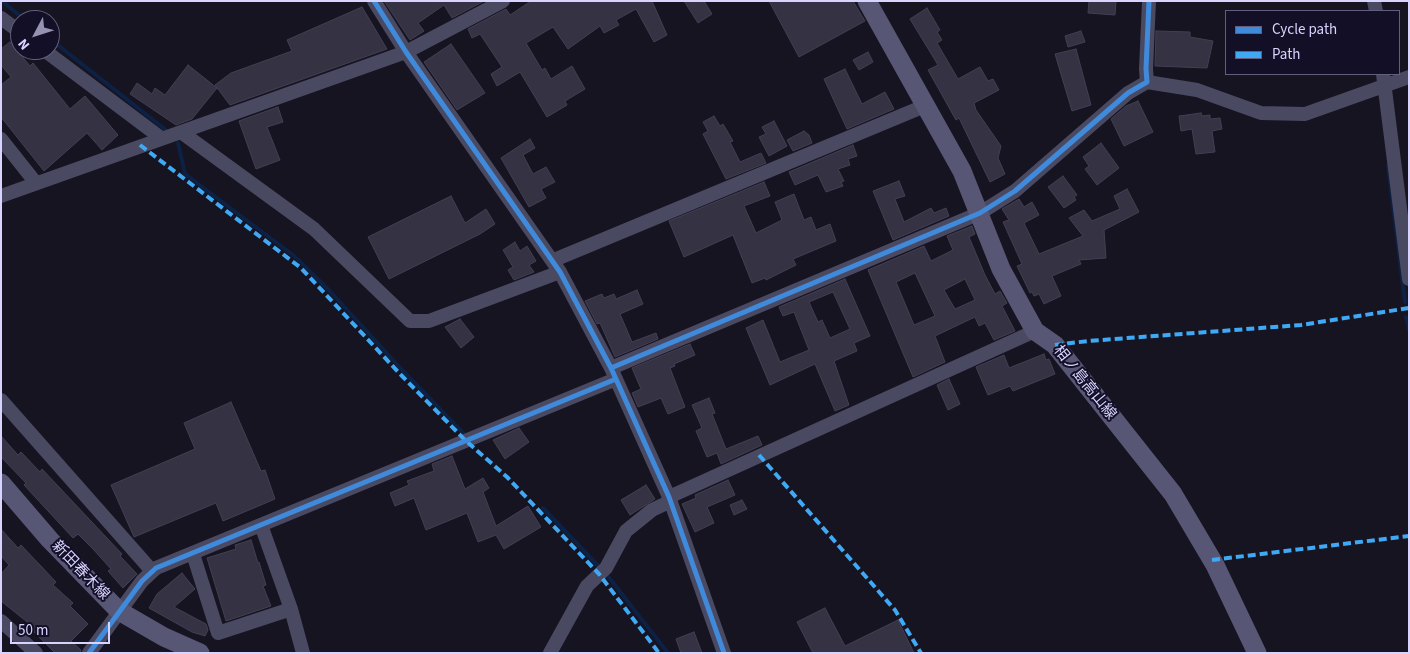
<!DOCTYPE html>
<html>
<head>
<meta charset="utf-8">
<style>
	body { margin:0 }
	#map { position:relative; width:1410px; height:654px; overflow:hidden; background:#161421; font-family:"Source Sans 3",sans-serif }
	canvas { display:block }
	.frame { position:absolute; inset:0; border:2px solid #d9d4ff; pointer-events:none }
	.legend { position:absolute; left:1225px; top:10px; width:175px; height:65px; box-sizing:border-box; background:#130f26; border:1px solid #625e7d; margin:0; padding:6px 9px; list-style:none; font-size:15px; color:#d9d4ff }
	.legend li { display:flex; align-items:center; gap:10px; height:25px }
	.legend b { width:25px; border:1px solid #625e7d }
	.north { position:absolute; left:10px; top:10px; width:50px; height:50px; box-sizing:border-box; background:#130f26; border:1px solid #625e7d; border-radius:50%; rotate:230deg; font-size:14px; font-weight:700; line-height:20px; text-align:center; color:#d9d4ff }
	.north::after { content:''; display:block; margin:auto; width:18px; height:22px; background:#9591b1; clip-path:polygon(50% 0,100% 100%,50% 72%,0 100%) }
	.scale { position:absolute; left:10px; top:622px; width:100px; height:22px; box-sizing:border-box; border:2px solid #d9d4ff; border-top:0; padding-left:6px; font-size:15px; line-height:18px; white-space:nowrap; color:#d9d4ff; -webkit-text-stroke:4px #130f26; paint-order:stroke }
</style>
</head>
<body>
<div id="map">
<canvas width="1410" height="654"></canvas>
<div class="frame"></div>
<ul class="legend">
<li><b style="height:6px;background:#408adc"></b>Cycle path</li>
<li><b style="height:6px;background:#3fa9f5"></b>Path</li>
</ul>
<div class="north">N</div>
<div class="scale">50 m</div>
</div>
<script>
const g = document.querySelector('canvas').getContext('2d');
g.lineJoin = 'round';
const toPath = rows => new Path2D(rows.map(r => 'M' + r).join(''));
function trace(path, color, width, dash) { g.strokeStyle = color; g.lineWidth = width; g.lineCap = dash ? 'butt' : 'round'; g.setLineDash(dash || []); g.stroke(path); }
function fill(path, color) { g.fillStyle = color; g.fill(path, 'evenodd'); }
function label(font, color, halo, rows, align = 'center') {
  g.font = font + ' "Source Sans 3","Noto Sans JP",sans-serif'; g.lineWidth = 4; g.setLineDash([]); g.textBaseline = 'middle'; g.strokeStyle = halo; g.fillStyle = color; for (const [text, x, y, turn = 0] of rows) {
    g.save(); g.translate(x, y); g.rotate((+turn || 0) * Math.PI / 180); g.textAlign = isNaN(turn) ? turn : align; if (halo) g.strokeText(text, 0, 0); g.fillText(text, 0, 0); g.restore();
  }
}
const stream = toPath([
	[2,1,25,20],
	[50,39,166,130],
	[178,143,185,174,293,255,327,288,404,372,464,434],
	[1388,166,1405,302],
	[1406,317,1409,330],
	[543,508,607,575,668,653]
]);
const building = toPath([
	[384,1,484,1,452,18,444,5,418,23,424,31,410,40,384,1],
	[531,1,652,1,667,35,654,42,636,9,616,20,619,25,604,33,600,26,568,49,553,27,526,43,542,70,545,68,551,79,572,66,585,89,565,101,567,105,547,117,520,72,497,86,491,74,502,67,480,34,472,38,468,29,506,9,510,15,531,1],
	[684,1,704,1,712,14,698,23,684,1],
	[769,1,853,1,865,21,799,57,769,1],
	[1089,1,1116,1,1115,15,1088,13,1089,1],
	[362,7,387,49,230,105,215,85,231,73,292,51,287,40,362,7],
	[927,8,940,30,937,32,942,40,937,43,958,79,980,67,988,81,993,79,999,90,974,103,976,110,1001,146,998,158,1005,174,990,182,959,118,956,120,928,70,938,65,910,19,927,8],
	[1081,31,1085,42,1068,47,1065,36,1081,31],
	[1156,31,1190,32,1190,37,1213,41,1207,68,1155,66,1156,31],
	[10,42,30,66,33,63,70,109,85,96,118,135,102,150,87,133,44,171,1,117,1,85,11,77,1,65,1,49,10,42],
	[451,44,485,93,457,110,424,62,451,44],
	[1076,49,1091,105,1072,111,1055,54,1076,49],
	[868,52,873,62,859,70,853,60,868,52],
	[188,65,217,88,192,119,176,125,130,94,137,83,152,94,155,88,165,95,188,65],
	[845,69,862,104,885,92,894,109,847,129,824,79,845,69],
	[1138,101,1153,132,1124,146,1111,119,1126,106,1138,101],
	[278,107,283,122,267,127,280,160,256,169,239,121,278,107],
	[1201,113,1202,116,1210,115,1210,119,1220,118,1222,129,1212,131,1215,152,1196,154,1192,129,1181,131,1179,116,1201,113],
	[714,116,720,126,723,124,733,141,730,142,740,162,761,153,766,163,726,179,703,134,708,131,703,122,714,116],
	[774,121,787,146,769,156,759,137,766,134,762,127,774,121],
	[804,131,809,135,812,143,793,151,787,140,804,131],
	[530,139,535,148,523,155,533,174,546,167,555,182,541,189,546,198,529,207,501,158,530,139],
	[1101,143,1119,168,1097,185,1085,169,1089,166,1083,157,1101,143],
	[853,145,857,156,848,159,850,165,838,169,844,181,841,182,843,186,826,192,818,175,795,185,789,172,853,145],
	[1063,176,1077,195,1074,197,1076,200,1064,208,1048,187,1063,176],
	[899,181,905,196,895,199,904,222,931,208,934,213,946,208,949,216,893,240,873,191,899,181],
	[764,182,770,196,744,206,756,233,782,220,775,202,794,194,804,220,811,217,816,230,830,224,836,241,793,259,796,265,766,280,765,278,752,283,733,235,684,257,669,221,764,182],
	[1127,189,1139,212,1104,230,1106,258,1079,260,1081,264,1052,276,1061,296,1044,304,1039,294,1034,296,1032,292,1030,293,1017,266,1022,264,1003,222,1009,220,1002,209,1019,199,1024,207,1032,202,1039,215,1024,223,1039,254,1083,236,1069,218,1084,210,1092,221,1120,209,1114,196,1127,189],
	[451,196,465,223,486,209,495,224,480,234,389,279,368,237,451,196],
	[972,226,975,234,969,237,985,275,995,294,1000,291,1007,303,1002,306,1015,331,994,340,985,323,979,326,975,317,935,336,945,362,913,377,868,270,924,246,931,261,953,250,947,236,972,226],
	[915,273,935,316,914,325,896,282,915,273],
	[965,279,975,300,955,309,944,290,965,279],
	[515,242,520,251,527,246,536,261,529,265,534,272,514,280,508,270,513,267,503,250,515,242],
	[845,279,870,336,854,343,857,351,834,361,849,405,835,411,815,364,770,385,746,328,763,320,780,362,809,350,794,312,783,316,779,307,845,279],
	[833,292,850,329,830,338,822,320,818,322,809,302,833,292],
	[637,290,643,304,620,314,632,342,656,333,658,339,615,357,600,323,597,324,585,301,602,294,604,298,614,294,616,299,637,290],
	[460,319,474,337,461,348,445,327,460,319],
	[690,344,695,355,674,364,675,366,670,368,685,407,668,414,661,398,638,407,632,393,641,389,632,368,690,344],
	[1044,354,1046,360,1049,359,1055,374,1013,391,1010,386,988,395,976,367,1004,355,1009,368,1044,354],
	[949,379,960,404,948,410,937,385,949,379],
	[709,398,715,413,712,414,726,449,758,436,762,445,721,464,717,453,707,457,696,431,702,428,692,405,709,398],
	[231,402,261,471,265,470,275,499,223,521,216,503,134,537,111,485,195,449,184,423,231,402],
	[519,428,529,442,505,459,493,440,519,428],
	[1,436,18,455,21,452,40,472,42,469,122,554,120,556,137,574,123,588,108,571,111,569,93,549,78,534,73,538,24,485,26,483,1,457,1,436],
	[452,456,465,489,483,478,489,488,483,492,496,526,528,506,541,527,504,549,496,535,478,542,467,513,426,530,414,498,395,506,390,493,409,485,407,481,434,471,432,464,452,456],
	[728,480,735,495,707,507,714,523,695,532,682,504,696,498,695,495,728,480],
	[646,485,655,499,630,515,621,500,646,485],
	[742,500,747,509,734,515,730,505,742,500],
	[1,529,18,548,21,545,56,582,53,585,73,603,70,606,88,624,71,641,81,650,80,653,55,653,29,627,31,625,1,601,1,574,9,565,1,556,1,529],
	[251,540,258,563,259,562,266,585,263,586,271,606,226,621,207,558,236,549,235,545,251,540],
	[182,573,195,589,174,607,206,624,208,630,205,636,192,632,149,608,157,594,182,573],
	[825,608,845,646,898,620,914,653,813,653,797,622,825,608],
	[694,632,702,653,681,653,676,639,694,632]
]);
const minor = toPath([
	[374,1,406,52,560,272,611,368,669,497,724,653],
	[1374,1,1376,11],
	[1,18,20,32],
	[44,50,161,138],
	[1383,74,1409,279],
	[1147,82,1197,90,1261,113,1305,114,1409,77],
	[181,132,314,229,410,321,429,321,560,272],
	[1,139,36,183],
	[1,196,406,52,503,1],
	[554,260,927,105],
	[611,368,980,213,1015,191,1128,93,1147,82,1146,69,1149,1],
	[1,400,152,571],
	[669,497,1035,331],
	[261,525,291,609,303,653],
	[193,554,218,633,291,609],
	[1,621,36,653],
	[89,653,142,581,156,568,616,379],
	[550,653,587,586,606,568,626,531,652,510,671,501]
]);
const secondary = toPath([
	[867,1,962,171,1001,269,1035,331,1055,345,1173,494,1215,565,1257,653],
	[1,483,50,540,119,611,164,637,200,653]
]);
const quiet = toPath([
	[140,145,301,268,401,375,465,440,507,477,599,574,659,653],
	[1055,345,1088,341,1301,325,1409,308],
	[759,455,895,610,921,653],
	[1212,560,1409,536]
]);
const cycleway = toPath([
	[374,1,406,52,560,272,611,368,669,497,724,653],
	[611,368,980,213,1015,191,1128,93,1147,82,1146,69,1149,1],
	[89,653,142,581,156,568,616,379]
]);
const streetNames = [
	["相ノ島高山線",1084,383,51],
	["新田春木線",80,571,46]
];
trace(stream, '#0d2144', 4);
fill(building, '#343243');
trace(building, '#433f54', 1);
trace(minor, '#4a4962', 14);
trace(secondary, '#575674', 19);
trace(quiet, '#3fa9f5', 4, [8, 4]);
trace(cycleway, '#408adc', 5);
label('15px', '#d9d4ff', '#130f26', streetNames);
</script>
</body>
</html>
